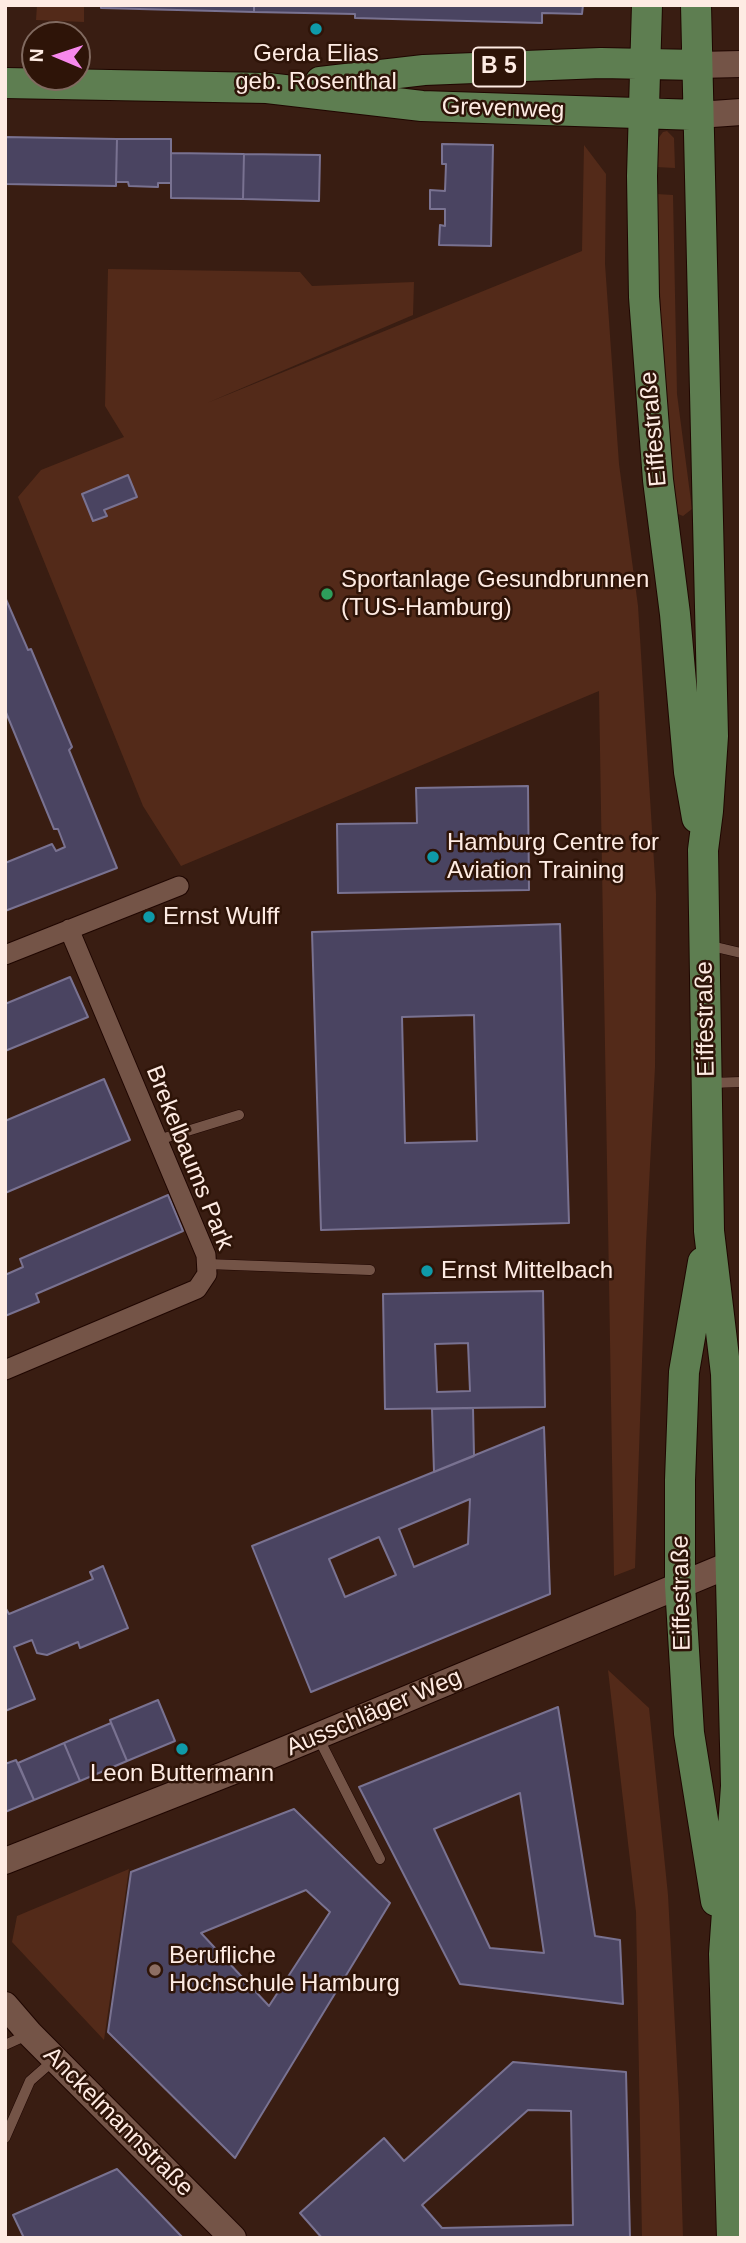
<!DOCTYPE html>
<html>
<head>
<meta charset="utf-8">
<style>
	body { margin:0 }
	#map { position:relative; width:746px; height:2243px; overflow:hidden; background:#391d12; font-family:Helvetica,sans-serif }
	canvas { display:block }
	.frame { position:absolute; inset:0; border:7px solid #feebe3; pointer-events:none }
	.north { position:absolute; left:21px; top:21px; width:70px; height:70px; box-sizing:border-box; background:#2e1408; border:2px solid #816a60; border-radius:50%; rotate:272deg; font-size:19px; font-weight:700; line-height:28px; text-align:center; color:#feebe3 }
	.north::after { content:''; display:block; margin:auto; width:24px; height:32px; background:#f788ec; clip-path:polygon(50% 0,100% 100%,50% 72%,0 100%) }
</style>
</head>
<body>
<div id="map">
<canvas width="746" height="2243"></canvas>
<div class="frame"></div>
<div class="north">N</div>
</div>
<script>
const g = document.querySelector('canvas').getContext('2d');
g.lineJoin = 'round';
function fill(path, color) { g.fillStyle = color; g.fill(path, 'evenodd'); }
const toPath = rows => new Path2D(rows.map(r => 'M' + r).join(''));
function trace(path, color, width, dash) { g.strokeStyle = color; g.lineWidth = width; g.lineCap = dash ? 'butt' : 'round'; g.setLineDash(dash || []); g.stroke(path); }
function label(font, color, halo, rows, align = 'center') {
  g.font = font + ' Helvetica,sans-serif'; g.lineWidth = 5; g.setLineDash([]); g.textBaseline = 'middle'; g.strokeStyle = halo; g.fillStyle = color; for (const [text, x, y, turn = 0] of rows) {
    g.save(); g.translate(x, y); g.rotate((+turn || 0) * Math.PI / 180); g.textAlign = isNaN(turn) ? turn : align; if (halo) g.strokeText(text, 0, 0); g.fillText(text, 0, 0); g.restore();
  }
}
const green = toPath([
	[37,5,84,5,84,22,36,20],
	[667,131,674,138,675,168,656,167,657,140,663,132],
	[584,145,606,174,605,264,619,464,638,606,656,894,655,1067,646,1244,635,1568,614,1576,599,691,181,866,143,806,18,497,41,470,124,437,105,406,108,269,300,272,312,286,414,282,413,315,207,403,582,251],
	[656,194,673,195,677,394,692,509,683,516,678,514,676,510,664,391],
	[608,1670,649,1708,668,1895,679,2102,683,2238,642,2238,636,1912],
	[129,1869,104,2040,12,1942,17,1916]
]);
const building = toPath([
	[101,5,254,5,254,12,101,8,101,5],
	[254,5,583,5,582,14,542,13,542,23,355,18,355,14,254,12,254,5],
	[5,137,117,139,116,186,5,184,5,137],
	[117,139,171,139,171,183,158,183,158,187,129,186,128,182,116,182,117,139],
	[442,144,493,145,491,246,439,245,440,225,445,226,445,209,430,209,430,190,445,191,446,164,442,164,442,144],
	[171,153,244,154,243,199,171,198,171,153],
	[244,154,320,155,319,201,243,199,244,154],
	[128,475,137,497,104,510,107,516,93,521,82,494,128,475],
	[5,597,28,650,31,649,72,747,69,750,117,868,5,911,5,863,52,844,56,851,65,847,58,829,54,829,5,710,5,597],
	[528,786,529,890,338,893,337,824,417,823,416,788,528,786],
	[560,924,569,1223,321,1230,312,932,560,924],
	[474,1015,477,1141,405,1143,402,1017,474,1015],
	[70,977,88,1017,5,1051,5,1004,70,977],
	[104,1079,130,1140,5,1193,5,1121,104,1079],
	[168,1195,183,1231,36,1294,39,1302,5,1316,5,1275,23,1267,20,1259,168,1195],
	[543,1291,545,1407,385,1409,383,1294,543,1291],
	[468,1343,470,1391,437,1392,435,1344,468,1343],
	[473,1408,474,1456,434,1472,432,1409,473,1408],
	[544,1427,550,1594,311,1692,252,1546,544,1427],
	[470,1499,468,1544,414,1567,399,1529,470,1499],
	[379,1537,396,1575,345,1597,329,1559,379,1537],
	[103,1566,128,1628,80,1648,78,1642,47,1655,37,1653,32,1640,14,1647,35,1699,5,1711,5,1607,9,1614,93,1579,90,1572,103,1566],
	[158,1700,175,1741,127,1761,110,1720,158,1700],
	[558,1707,595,1936,620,1940,623,2004,460,1984,359,1787,558,1707],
	[520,1793,544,1953,490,1948,434,1829,520,1793],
	[111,1723,127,1761,80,1781,64,1743,111,1723],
	[64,1743,80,1781,34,1800,18,1763,64,1743],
	[16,1760,34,1800,5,1812,5,1764,16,1760],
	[294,1809,390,1903,235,2158,108,2032,131,1872,294,1809],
	[306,1890,330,1912,269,2006,201,1933,306,1890],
	[513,2062,626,2072,630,2238,322,2238,300,2213,384,2138,404,2161,513,2062],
	[528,2110,571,2111,573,2225,442,2228,422,2205,528,2110],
	[117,2169,183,2238,24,2238,13,2215,117,2169]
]);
const lane = toPath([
	[707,945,741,953],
	[710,1083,741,1082],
	[158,1140,239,1115],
	[207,1264,370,1270],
	[318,1737,380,1859],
	[5,2045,27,2035],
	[5,2138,30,2081,55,2059]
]);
const street = toPath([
	[5,955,179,886],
	[5,1370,197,1289,207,1274,206,1255,69,929]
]);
const secondary = toPath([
	[697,65,741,64],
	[698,115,741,112],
	[5,1861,231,1772,741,1560],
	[5,2005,30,2034,233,2238]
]);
const primary = toPath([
	[647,5,642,176,644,297,658,480,675,614,689,772,697,818],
	[696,5,713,736,708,811,703,850,709,1231,726,1374,736,1786,724,1954,732,2238],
	[320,82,424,70,601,63,697,65],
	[5,83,267,88,422,106,698,115],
	[703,1262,684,1372,680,1480,680,1585,689,1733,716,1901]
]);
const markers = [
	[316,29,7,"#0f9aa8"],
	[327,594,7,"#2e9e5b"],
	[433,857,7,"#0f9aa8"],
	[149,917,7,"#0f9aa8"],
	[427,1271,7,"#0f9aa8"],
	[182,1749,7,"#0f9aa8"],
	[155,1970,7,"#8d6e63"]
];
const shields = [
	[499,67,52]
];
const shieldNames = [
	["B 5",499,67]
];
const poiNames = [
	["Gerda Elias",316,54,"center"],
	["geb. Rosenthal",316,82,"center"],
	["Sportanlage Gesundbrunnen",341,580],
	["(TUS-Hamburg)",341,608],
	["Hamburg Centre for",447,843],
	["Aviation Training",447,871],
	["Ernst Wulff",163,917],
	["Ernst Mittelbach",441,1271],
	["Leon Buttermann",182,1774,"center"],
	["Berufliche",169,1956],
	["Hochschule Hamburg",169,1984]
];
const streetNames = [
	["Grevenweg",503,109,2],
	["Eiffestraße",654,429,-95],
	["Eiffestraße",706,1019,-91],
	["Brekelbaums Park",189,1158,68],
	["Eiffestraße",682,1593,-91],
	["Ausschläger Weg",374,1713,-23],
	["Anckelmannstraße",118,2122,45]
];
fill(green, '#532a19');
fill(building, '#4a4461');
trace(building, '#797291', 2);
trace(lane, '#1f0600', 11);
trace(street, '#1f0600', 21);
trace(secondary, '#1f0600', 28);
trace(primary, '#1f0600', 32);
trace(lane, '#745447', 10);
trace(street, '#745447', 19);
trace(secondary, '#745447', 26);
trace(primary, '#5e7e51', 30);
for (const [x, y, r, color] of markers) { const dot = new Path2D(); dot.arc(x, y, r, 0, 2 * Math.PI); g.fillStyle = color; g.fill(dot); trace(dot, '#2e1408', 2.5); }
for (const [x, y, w] of shields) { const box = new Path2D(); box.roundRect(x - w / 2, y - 19.5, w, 39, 5); g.fillStyle = '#2e1408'; g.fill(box); trace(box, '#feebe3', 2); }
label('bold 23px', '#feebe3', null, shieldNames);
label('24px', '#feebe3', '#2e1408', poiNames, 'left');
label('24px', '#feebe3', '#2e1408', streetNames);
</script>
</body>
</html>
